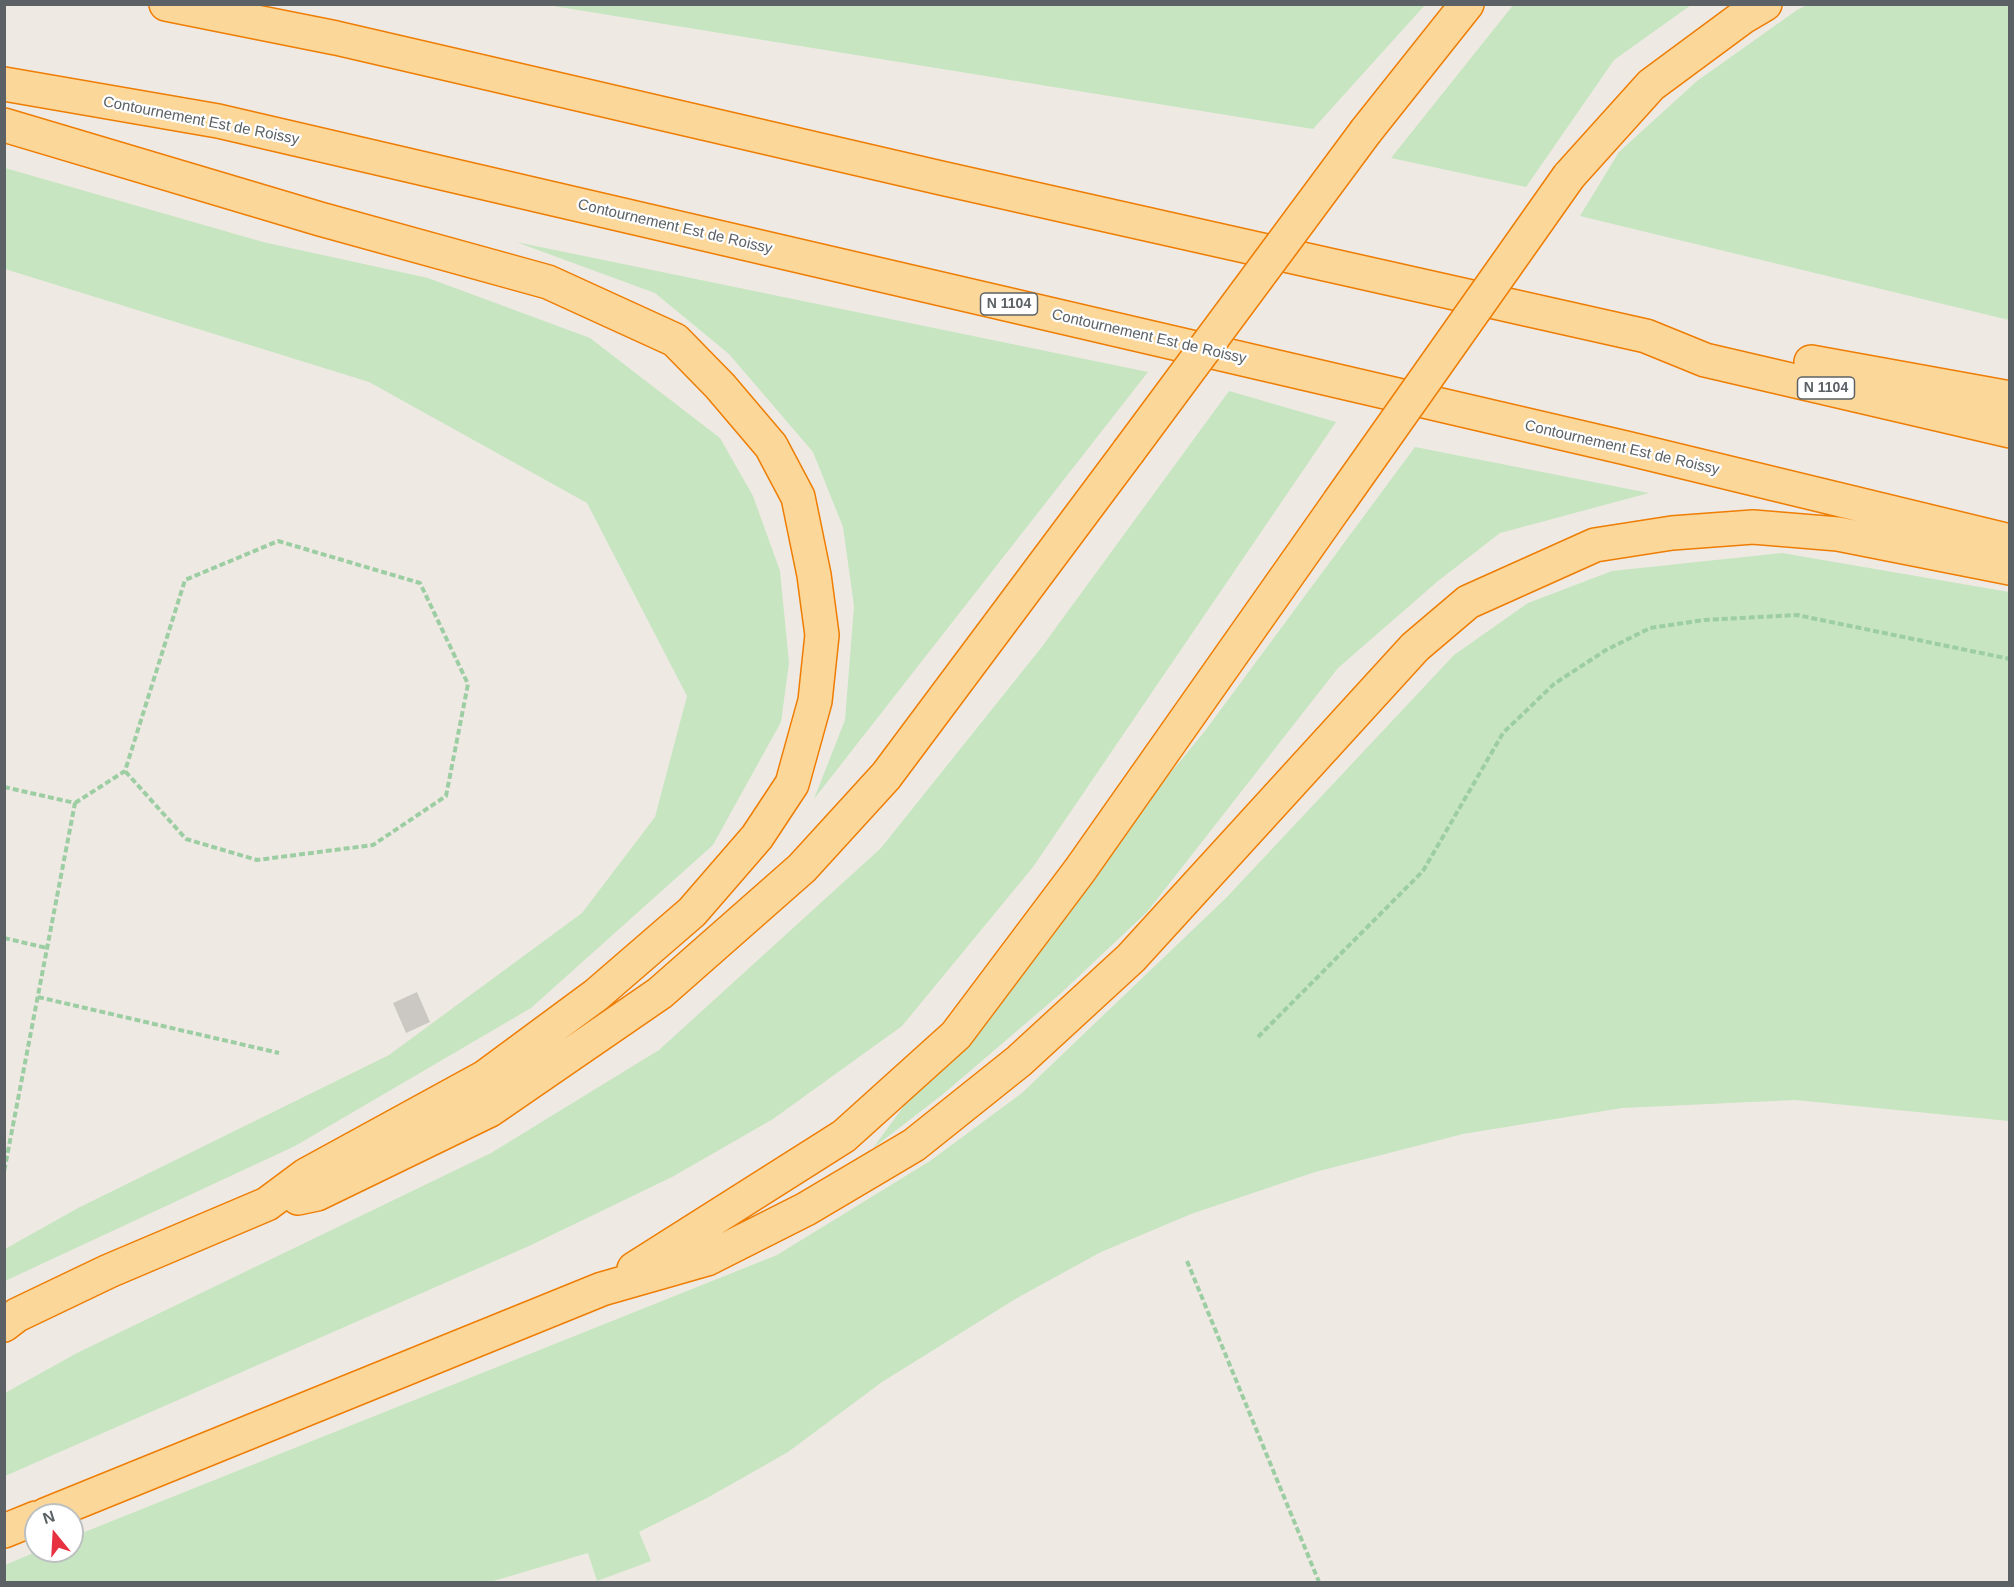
<!DOCTYPE html>
<html>
<head>
<meta charset="utf-8">
<style>
	body { margin:0 }
	#map { position:relative; width:2014px; height:1587px; overflow:hidden; background:#eeeae3; font-family:Arial,sans-serif }
	canvas { display:block }
	.frame { position:absolute; inset:0; border:6px solid #5b6164; pointer-events:none }
	.north { position:absolute; left:24px; top:1503px; width:60px; height:60px; box-sizing:border-box; background:#fff; border:2px solid #bdc0c1; border-radius:50%; rotate:342deg; font-size:16px; font-weight:700; line-height:24px; text-align:center; color:#5b6164 }
	.north::after { content:''; display:block; margin:auto; width:21px; height:27px; background:#e73141; clip-path:polygon(50% 0,100% 100%,50% 72%,0 100%) }
</style>
</head>
<body>
<div id="map">
<canvas width="2014" height="1587"></canvas>
<div class="frame"></div>
<div class="north">N</div>
</div>
<script>
const g = document.querySelector('canvas').getContext('2d');
g.lineJoin = 'round';
function fill(path, color) { g.fillStyle = color; g.fill(path, 'evenodd'); }
const toPath = rows => new Path2D(rows.map(r => 'M' + r).join(''));
function trace(path, color, width, dash) { g.strokeStyle = color; g.lineWidth = width; g.lineCap = dash ? 'butt' : 'round'; g.setLineDash(dash || []); g.stroke(path); }
function label(font, color, halo, rows, align = 'center') {
  g.font = font + ' Arial,sans-serif'; g.lineWidth = 4.5; g.setLineDash([]); g.textBaseline = 'middle'; g.strokeStyle = halo; g.fillStyle = color; for (const [text, x, y, turn = 0] of rows) {
    g.save(); g.translate(x, y); g.rotate((+turn || 0) * Math.PI / 180); g.textAlign = isNaN(turn) ? turn : align; if (halo) g.strokeText(text, 0, 0); g.fillText(text, 0, 0); g.restore();
  }
}
const green = toPath([
	[1514,4,1691,5,1614,60,1526,187,1391,158],
	[1809,4,2009,5,2009,320,1580,216,1619,152,1697,81,1797,10],
	[547,5,1425,5,1313,129],
	[5,168,263,242,428,278,590,338,720,438,753,496,780,571,789,663,781,722,713,845,531,1008,295,1146,5,1281,5,1249,78,1208,389,1055,582,913,655,817,687,696,587,503,369,382,5,269],
	[516,242,1148,372,814,799,845,720,854,606,843,527,813,452,729,354,655,293],
	[1229,391,1336,422,1033,867,902,1026,773,1119,672,1177,529,1246,5,1476,5,1393,77,1353,491,1153,659,1050,881,848,1041,648],
	[1415,447,1649,493,1500,533,1438,581,1338,668,1147,912,1060,994,942,1095,873,1148,970,1016,1205,731],
	[1782,553,2009,592,2009,1121,1795,1100,1622,1108,1463,1134,1315,1172,1191,1214,1101,1252,1017,1298,882,1382,788,1452,707,1498,639,1532,651,1561,597,1581,588,1553,490,1582,5,1582,5,1565,38,1551,72,1551,72,1537,777,1255,930,1161,1022,1093,1226,898,1454,655,1528,603,1612,571]
]);
const building = toPath([
	[417,992,430,1022,406,1033,393,1003]
]);
const path = toPath([
	[4,787,75,803,4,1172],
	[75,803,125,771,185,580,278,541,420,583,468,684,446,796,373,845,257,860,186,839,125,771],
	[4,938,47,948],
	[38,997,279,1053],
	[1258,1037,1423,871,1503,733,1554,684,1606,650,1650,628,1704,620,1797,615,2010,659],
	[1187,1261,1319,1582]
]);
const trunk = toPath([
	[166,4,336,38,941,178,1646,336,1705,360,2010,431],
	[4,84,218,121,1626,448,2010,541],
	[4,125,320,219,548,282,675,340,720,386,771,446,798,497,814,575,822,635,815,701,792,784,757,837,692,912,596,995,485,1077,306,1175,267,1204,109,1271,17,1315,4,1325],
	[1366,131,1467,4],
	[1569,176,1651,85,1743,17,1765,4],
	[1811,362,2010,398],
	[298,1198,317,1194,490,1110,660,993,802,868,886,776,1128,452],
	[634,1269,844,1136,956,1035,1080,870,1339,502],
	[45,1515,602,1289,707,1259,806,1209,914,1145,1019,1061,1131,958,1415,647,1468,602,1595,545,1672,533,1753,527,1838,534,2010,568],
	[4,1531,36,1518]
]);
const trunkBridge = toPath([
	[1128,452,1366,131],
	[1339,502,1569,176]
]);
const shields = [
	[1009,304,57],
	[1826,388,57]
];
const shieldNames = [
	["N 1104",1009,304],
	["N 1104",1826,388]
];
const streetNames = [
	["Contournement Est de Roissy",201,121,11],
	["Contournement Est de Roissy",675,227,13],
	["Contournement Est de Roissy",1149,337,13],
	["Contournement Est de Roissy",1622,448,13]
];
fill(green, '#c6e5c0');
fill(building, '#cbc7c3');
trace(trunk, '#ee7d04', 36);
trace(path, '#9dcea3', 4, [6, 3]);
trace(trunk, '#fcd79a', 33);
trace(trunkBridge, '#ee7d04', 36, []);
trace(trunkBridge, '#fcd79a', 33);
for (const [x, y, w] of shields) { const box = new Path2D(); box.roundRect(x - w / 2, y - 11, w, 22, 4.5); g.fillStyle = '#fff'; g.fill(box); trace(box, '#5b6164', 1.5); }
label('bold 14px', '#5b6164', null, shieldNames);
label('15px', '#5b6164', '#fff', streetNames);
</script>
</body>
</html>
